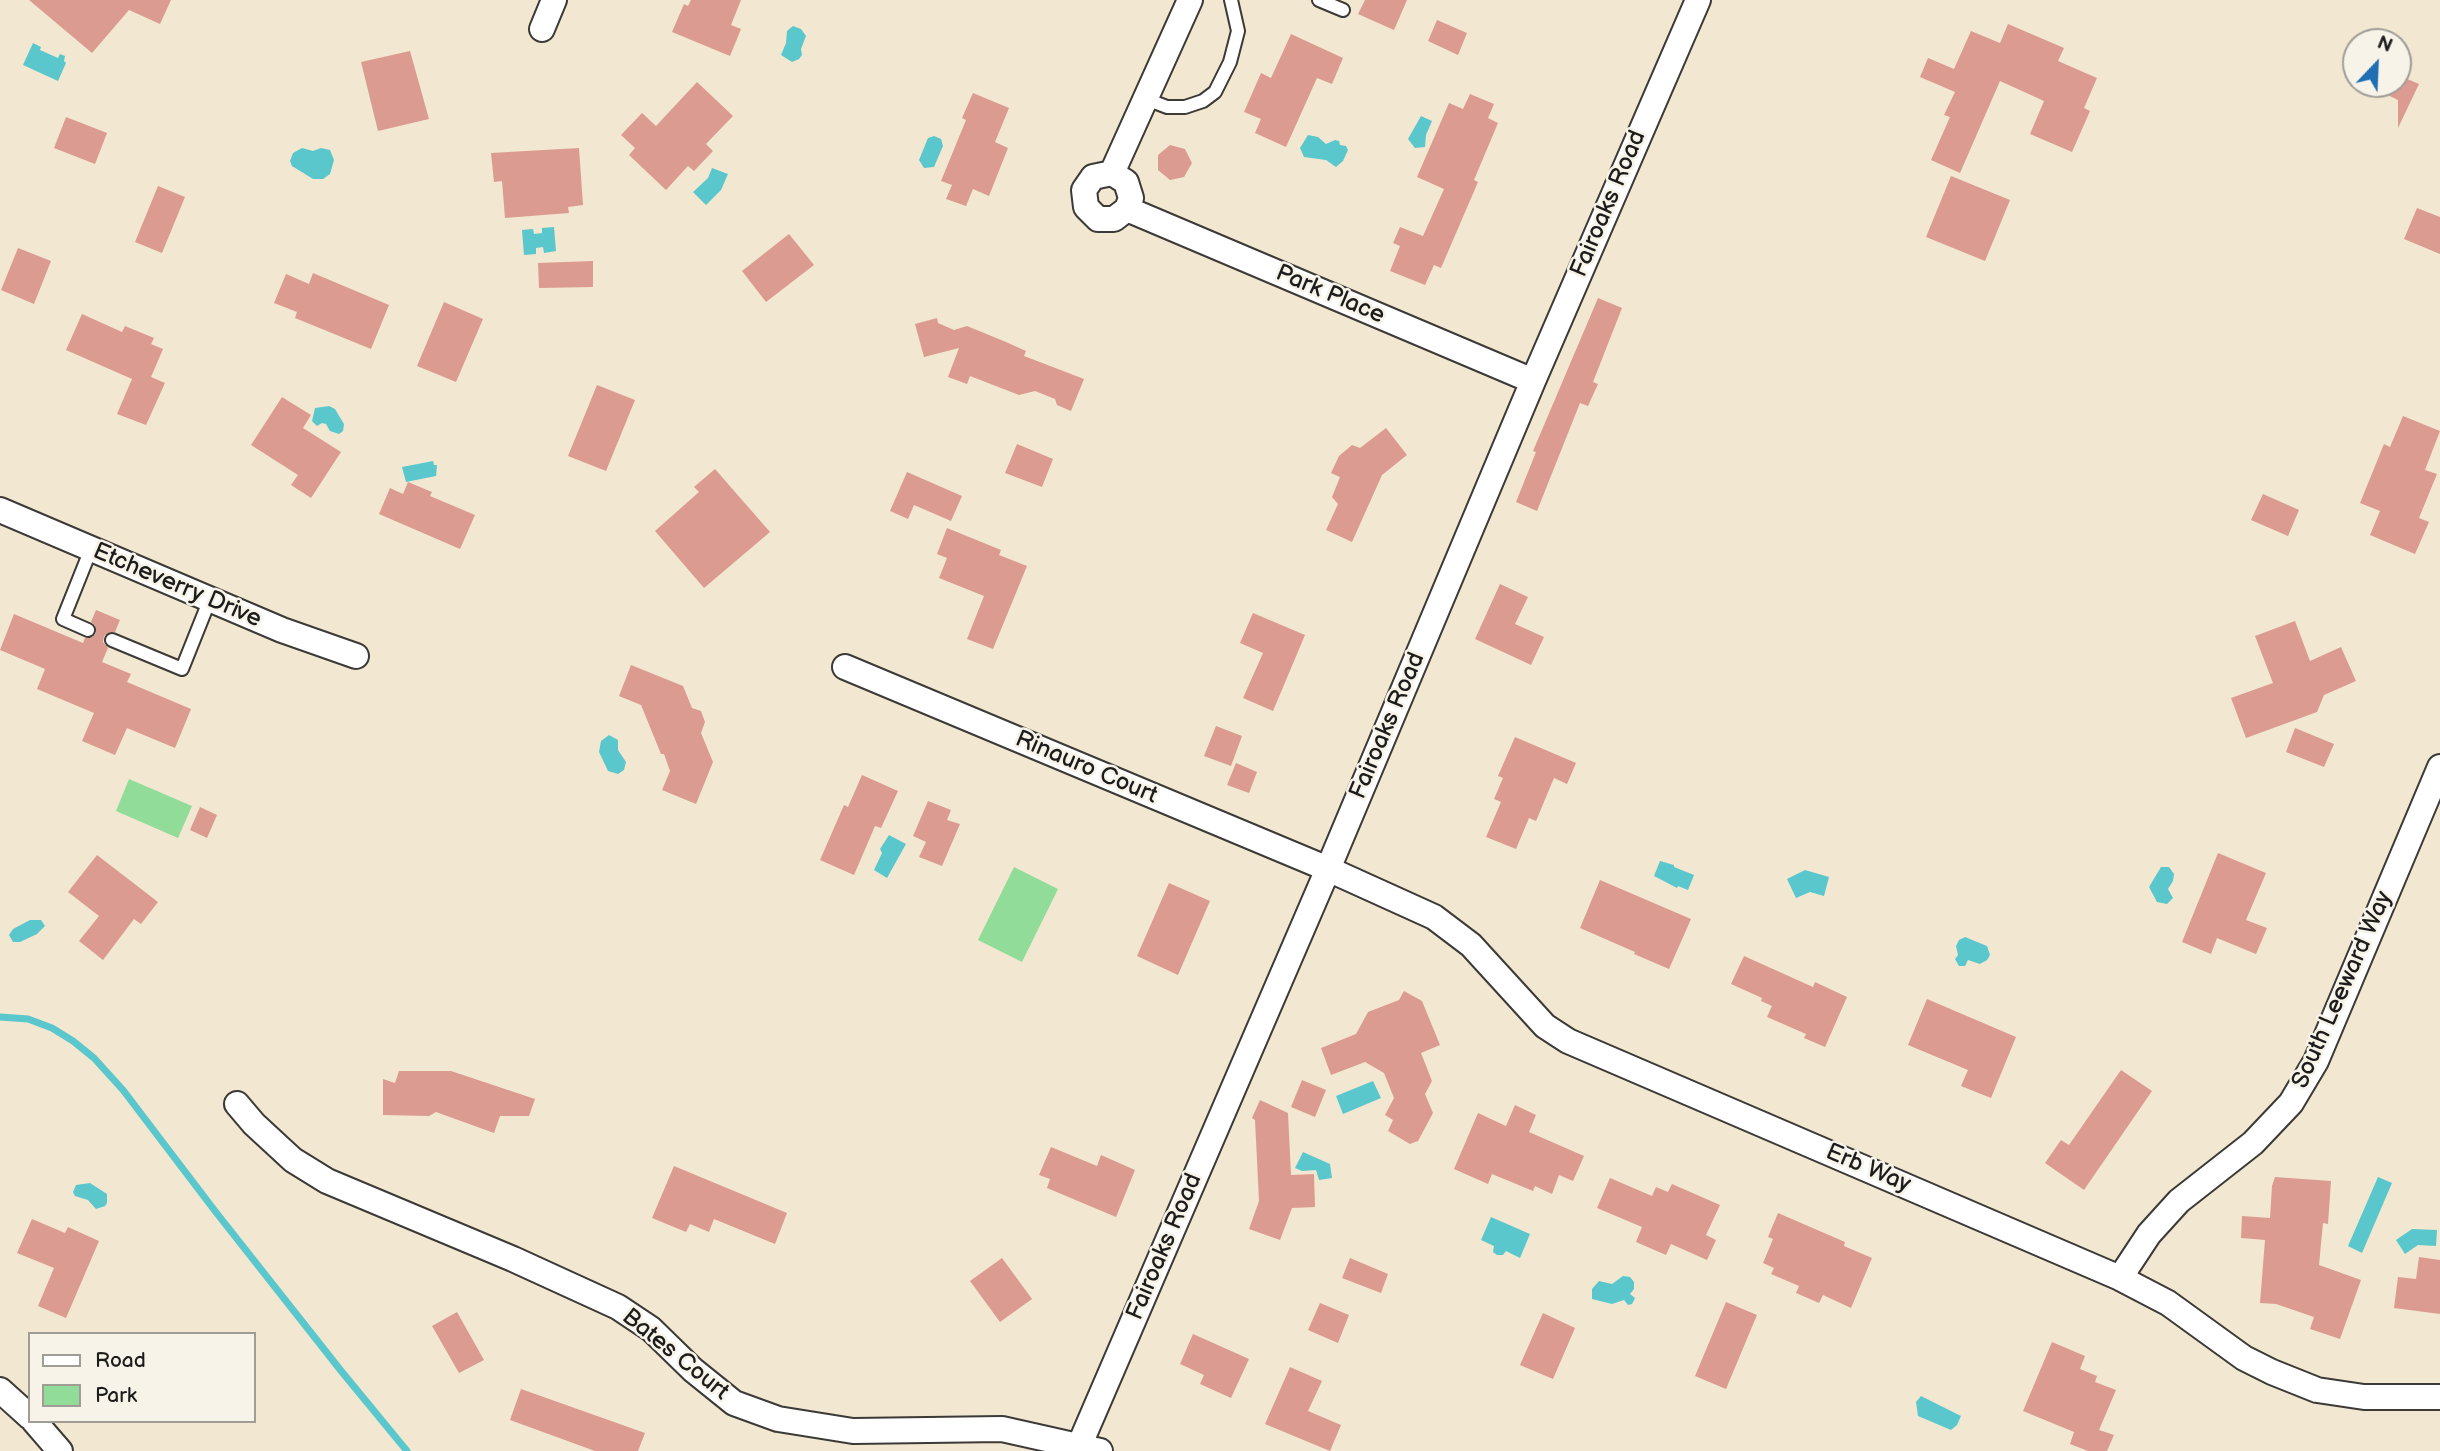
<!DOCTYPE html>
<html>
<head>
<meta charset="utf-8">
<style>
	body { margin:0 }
	#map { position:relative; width:2440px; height:1451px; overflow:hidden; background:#f2e7d0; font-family:"Balsamiq Sans",sans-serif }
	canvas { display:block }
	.legend { position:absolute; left:28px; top:1332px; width:228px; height:91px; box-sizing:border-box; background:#f7f3e8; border:2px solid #9f9d96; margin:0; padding:9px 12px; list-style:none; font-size:21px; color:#1c1c1c }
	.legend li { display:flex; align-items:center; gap:14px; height:35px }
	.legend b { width:35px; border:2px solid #9f9d96 }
	.north { position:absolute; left:2342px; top:28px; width:70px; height:70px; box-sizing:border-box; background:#f7f3e8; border:2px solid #9f9d96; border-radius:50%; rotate:23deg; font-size:19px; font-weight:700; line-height:28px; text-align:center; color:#1c1c1c }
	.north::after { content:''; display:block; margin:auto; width:24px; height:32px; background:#1f6fb2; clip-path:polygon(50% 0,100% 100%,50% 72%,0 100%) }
</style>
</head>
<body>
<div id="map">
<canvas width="2440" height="1451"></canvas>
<ul class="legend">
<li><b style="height:9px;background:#fff"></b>Road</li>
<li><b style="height:19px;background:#91dc98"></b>Park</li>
</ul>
<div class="north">N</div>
</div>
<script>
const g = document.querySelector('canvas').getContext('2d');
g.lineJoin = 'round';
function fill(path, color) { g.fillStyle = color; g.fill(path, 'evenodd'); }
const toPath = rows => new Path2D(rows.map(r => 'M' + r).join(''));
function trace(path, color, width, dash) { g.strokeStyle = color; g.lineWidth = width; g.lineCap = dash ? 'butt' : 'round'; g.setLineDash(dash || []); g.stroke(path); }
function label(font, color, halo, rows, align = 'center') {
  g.font = font + ' "Balsamiq Sans",sans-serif'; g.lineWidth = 5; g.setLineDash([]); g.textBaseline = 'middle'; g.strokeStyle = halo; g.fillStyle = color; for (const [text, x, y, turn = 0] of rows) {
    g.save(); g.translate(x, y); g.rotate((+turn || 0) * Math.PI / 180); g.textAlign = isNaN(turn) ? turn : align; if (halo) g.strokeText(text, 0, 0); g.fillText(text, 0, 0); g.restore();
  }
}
const green = toPath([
	[129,779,192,806,178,838,116,811],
	[1014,867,1058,889,1022,962,978,940]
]);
const water = toPath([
	[793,26,801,29,806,36,801,49,802,55,799,59,792,62,781,55,786,43,787,31],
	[33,43,41,47,40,50,58,58,60,54,65,56,64,61,66,63,58,81,23,65],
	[1421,116,1432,121,1426,135,1425,147,1415,148,1408,139],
	[1308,135,1318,137,1326,144,1335,140,1339,141,1340,145,1346,146,1348,150,1343,161,1336,167,1326,160,1304,157,1300,148],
	[934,136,941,139,943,146,934,167,924,168,919,160,928,138],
	[302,148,313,151,321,148,330,150,334,160,330,174,323,179,313,179,292,166,290,161,293,153],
	[712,168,728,174,721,190,706,205,693,192,708,178],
	[554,227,556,251,544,253,543,247,536,248,536,254,524,255,522,230,533,229,534,234,542,233,542,228],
	[329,406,335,409,344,424,343,431,339,434,330,431,326,424,322,423,317,426,312,421,315,408],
	[433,461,434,465,437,465,436,476,406,482,402,467],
	[609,735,618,740,618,750,626,762,624,770,618,774,608,771,599,752,601,741],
	[889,835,906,844,887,878,874,870,882,853,880,849],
	[1660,861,1674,865,1674,867,1694,875,1688,890,1678,886,1677,888,1654,876],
	[2161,867,2169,867,2174,874,2173,881,2168,889,2173,898,2167,904,2157,902,2149,887],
	[1805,870,1829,877,1824,896,1810,892,1796,898,1787,879],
	[30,920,41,920,45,926,37,934,20,942,13,942,9,935,13,929],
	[1965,937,1987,946,1990,955,1987,960,1980,964,1968,960,1965,966,1959,966,1955,959,1958,955,1956,946,1959,940],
	[1373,1081,1381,1098,1343,1114,1336,1096],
	[1303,1152,1330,1164,1332,1178,1319,1180,1316,1170,1302,1171,1295,1168],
	[2378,1177,2392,1183,2362,1253,2348,1246],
	[90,1183,107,1194,107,1203,105,1206,96,1209,88,1200,75,1196,73,1192,76,1185],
	[1491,1217,1530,1234,1520,1258,1506,1251,1503,1255,1497,1255,1493,1252,1494,1246,1481,1240],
	[2412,1229,2437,1230,2436,1246,2418,1245,2405,1254,2396,1240],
	[1623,1276,1630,1277,1634,1282,1634,1289,1630,1294,1635,1298,1632,1304,1628,1305,1624,1300,1612,1304,1592,1299,1592,1289,1599,1281,1612,1284],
	[1921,1396,1961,1416,1957,1425,1951,1430,1918,1416,1916,1402]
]);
const stream = toPath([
	[0,1017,28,1019,52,1028,73,1041,94,1058,123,1090,215,1211,342,1372,407,1451]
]);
const building = toPath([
	[29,0,171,0,160,24,129,10,92,53],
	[691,0,741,0,731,25,741,29,730,56,672,32,684,4,688,6],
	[1365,0,1407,0,1394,30,1358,14],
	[1437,20,1467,33,1458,55,1428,41],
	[2008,24,2064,48,2058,61,2097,78,2084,108,2090,111,2072,152,2030,134,2044,101,2000,81,1960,173,1931,160,1950,117,1944,115,1955,92,1920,77,1928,58,1954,69,1971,31,2000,43],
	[1291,34,1343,58,1332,84,1317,78,1286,147,1255,133,1261,119,1244,112,1261,73,1271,78],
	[410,51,429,119,378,131,361,62],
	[2398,75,2419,84,2398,128,2398,100,2365,84,2398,84],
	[697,82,733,116,706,144,713,151,694,171,688,166,666,190,629,155,635,148,621,135,642,113,656,126],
	[973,93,1009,108,995,142,1008,148,989,196,973,189,966,206,946,199,952,185,941,181,966,120,962,118],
	[1470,94,1494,104,1488,118,1498,123,1474,180,1478,182,1441,268,1434,265,1425,285,1390,271,1400,246,1393,243,1400,227,1423,236,1444,189,1417,177,1449,103,1463,109],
	[66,117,107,133,95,164,54,148],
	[1170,145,1185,149,1192,163,1184,177,1170,180,1158,170,1158,155],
	[579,148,583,205,568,207,569,213,505,218,502,181,494,182,491,153],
	[1951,176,2010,200,1985,261,1926,237],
	[158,186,185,197,162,253,135,242],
	[2417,208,2440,217,2440,254,2404,239],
	[789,234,814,265,766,302,742,271],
	[18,248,51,261,34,304,1,290],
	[593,261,593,287,539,288,538,263],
	[313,273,389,305,371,349,295,318,297,312,274,303,286,274,309,284],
	[1598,298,1622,308,1593,382,1598,384,1588,406,1580,403,1537,511,1516,502,1536,452,1533,451],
	[444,302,483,319,456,382,417,366],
	[82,314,122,332,125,326,154,338,151,344,163,349,151,377,165,383,146,425,117,414,132,379,66,350],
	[937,318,938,323,954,330,967,326,1006,342,1026,351,1024,356,1084,379,1071,411,1057,405,1055,399,1035,391,1019,395,970,376,967,384,948,377,959,348,924,357,915,324],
	[597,385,635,400,606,471,568,456],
	[282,397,311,415,303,428,341,452,311,498,291,485,298,475,251,445],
	[2403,416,2440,431,2425,470,2437,474,2419,518,2429,522,2415,554,2370,535,2380,511,2360,503,2384,444,2390,447],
	[1386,428,1407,455,1382,475,1352,542,1326,530,1338,504,1332,497,1340,477,1331,473,1339,456,1352,445,1360,448],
	[1017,444,1053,459,1042,487,1005,473],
	[715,469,770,532,704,588,655,531,699,492,694,487],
	[907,472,962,496,951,521,914,505,908,519,890,511],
	[408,482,432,492,430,496,475,515,460,549,379,514,390,488,403,494],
	[2263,494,2299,510,2288,536,2251,520],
	[947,528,1001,550,999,555,1027,566,993,649,967,639,984,596,939,578,947,558,937,554],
	[1500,584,1528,597,1515,624,1544,637,1531,665,1475,639],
	[96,610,120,620,115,632,110,632,104,636,103,642,108,648,102,662,131,674,127,682,191,709,175,748,127,728,115,755,82,741,94,713,37,689,45,669,0,650,14,614,83,643,85,638,93,637,96,633,95,625,91,622],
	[1253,613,1305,635,1273,711,1243,698,1263,653,1240,643],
	[2295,621,2310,661,2341,647,2356,681,2324,695,2317,712,2246,738,2231,698,2273,683,2255,636],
	[631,665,683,686,692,708,701,711,705,722,701,733,713,762,696,804,662,790,670,771,664,754,661,754,641,705,619,696],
	[1216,726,1242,736,1231,766,1204,756],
	[2295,728,2334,744,2324,767,2286,752],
	[1515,737,1576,763,1567,784,1554,778,1536,821,1529,818,1516,849,1486,837,1501,802,1494,799,1503,778,1498,776],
	[1236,763,1257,772,1249,793,1227,785],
	[862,775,898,791,881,828,875,826,854,875,820,860,844,805,848,807],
	[928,801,951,810,947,820,960,824,942,866,919,857,926,842,913,836],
	[200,807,217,815,207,838,190,830],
	[2218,853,2266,873,2246,920,2267,928,2256,954,2217,938,2211,954,2182,942],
	[97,855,158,902,141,924,134,919,103,960,79,941,99,916,68,892],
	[1600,880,1691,919,1669,969,1634,954,1635,952,1580,928],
	[1169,883,1210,901,1178,975,1137,956],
	[1744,956,1813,987,1815,982,1847,997,1825,1047,1804,1038,1806,1034,1767,1017,1772,1006,1761,1001,1762,998,1731,984],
	[1404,991,1422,1001,1440,1045,1421,1053,1432,1081,1425,1094,1433,1113,1418,1141,1410,1144,1388,1131,1393,1120,1385,1115,1394,1098,1384,1073,1365,1062,1331,1075,1321,1048,1356,1034,1368,1012,1399,1000],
	[1927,999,2016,1037,1991,1098,1961,1086,1968,1070,1908,1045],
	[2121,1070,2152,1091,2084,1190,2045,1163,2061,1140,2069,1145],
	[399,1071,451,1071,535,1099,529,1116,500,1116,494,1133,436,1112,429,1116,383,1115,383,1079,395,1083],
	[1302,1080,1326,1090,1315,1117,1291,1107],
	[1260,1100,1288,1113,1291,1175,1314,1174,1315,1207,1292,1208,1280,1240,1249,1229,1259,1201,1255,1120,1252,1118],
	[1515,1105,1536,1115,1529,1132,1584,1156,1573,1181,1559,1175,1552,1194,1535,1186,1533,1191,1492,1174,1488,1184,1454,1169,1478,1113,1506,1126],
	[1051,1147,1097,1166,1101,1155,1135,1170,1116,1217,1047,1188,1050,1179,1039,1175],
	[674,1166,787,1213,775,1244,714,1219,709,1232,690,1224,686,1232,652,1218],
	[2275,1177,2331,1181,2328,1224,2323,1223,2319,1265,2361,1280,2340,1339,2310,1329,2314,1317,2276,1304,2260,1303,2265,1240,2241,1238,2242,1216,2270,1218,2272,1186],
	[1610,1178,1652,1196,1656,1187,1668,1192,1672,1184,1720,1205,1706,1235,1716,1240,1707,1260,1671,1244,1666,1255,1636,1242,1642,1227,1597,1208],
	[1778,1213,1845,1242,1844,1246,1872,1258,1851,1308,1823,1295,1819,1303,1796,1293,1799,1286,1771,1274,1774,1268,1763,1263,1773,1239,1768,1237],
	[32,1219,65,1233,68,1227,99,1241,66,1318,38,1306,54,1268,17,1253],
	[2419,1257,2440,1260,2440,1314,2394,1308,2398,1277,2416,1279],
	[1002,1258,1032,1299,1000,1322,970,1281],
	[1350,1258,1388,1274,1381,1293,1342,1278],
	[1726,1302,1757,1315,1726,1389,1695,1376],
	[1320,1303,1349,1315,1338,1343,1308,1330],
	[457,1312,484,1360,459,1373,432,1326],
	[1543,1313,1575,1328,1553,1379,1520,1365],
	[1193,1334,1249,1359,1231,1398,1200,1384,1204,1375,1180,1364],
	[2052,1342,2085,1356,2080,1369,2097,1376,2095,1382,2116,1390,2099,1430,2114,1435,2107,1451,2088,1451,2070,1444,2074,1432,2023,1411],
	[1290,1367,1322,1381,1308,1411,1341,1425,1330,1451,1265,1424],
	[521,1389,645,1433,638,1451,595,1451,510,1420]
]);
const lane = toPath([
	[1319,0,1343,10],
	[1146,99,1167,107,1185,107,1203,101,1215,92,1230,62,1238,31,1231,0],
	[88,630,63,619,91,549],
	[112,640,182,669,210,599]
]);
const street = toPath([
	[542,29,554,0],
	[1112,173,1190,0],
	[1127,209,1131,198,1126,182,1112,173,1093,177,1084,190,1086,207,1098,219,1114,219,1127,209,1533,381],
	[0,510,282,630,356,656],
	[845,667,1328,869,1434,917,1471,945,1545,1026,1568,1041,2120,1278,2168,1303,2244,1358,2272,1372,2317,1390,2364,1397,2440,1397],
	[237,1104,254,1124,293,1160,327,1181,513,1259,618,1307,651,1329,693,1370,734,1403,778,1419,853,1431,1002,1429,1100,1451],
	[2120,1278,2149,1234,2179,1201,2253,1143,2291,1103,2316,1061,2440,767],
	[0,1390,30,1417],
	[34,1421,60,1451],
	[1077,1451,1328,869,1533,381,1698,0]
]);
const streetNames = [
	["Fairoaks Road",1609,204,-67],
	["Park Place",1330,295,23],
	["Etcheverry Drive",177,586,23],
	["Fairoaks Road",1388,726,-67],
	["Rinauro Court",1086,768,23],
	["South Leeward Way",2343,990,-66],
	["Erb Way",1868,1169,23],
	["Fairoaks Road",1165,1247,-67],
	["Bates Court",675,1355,39]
];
fill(green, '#91dc98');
fill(water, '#5ac7cd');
trace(stream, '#5ac7cd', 7);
fill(building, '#dc9b91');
trace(lane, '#3c3a37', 16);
trace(street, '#3c3a37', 28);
trace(lane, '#fff', 12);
trace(street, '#fff', 24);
label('24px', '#1c1c1c', '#f7f3e8', streetNames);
</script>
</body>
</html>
